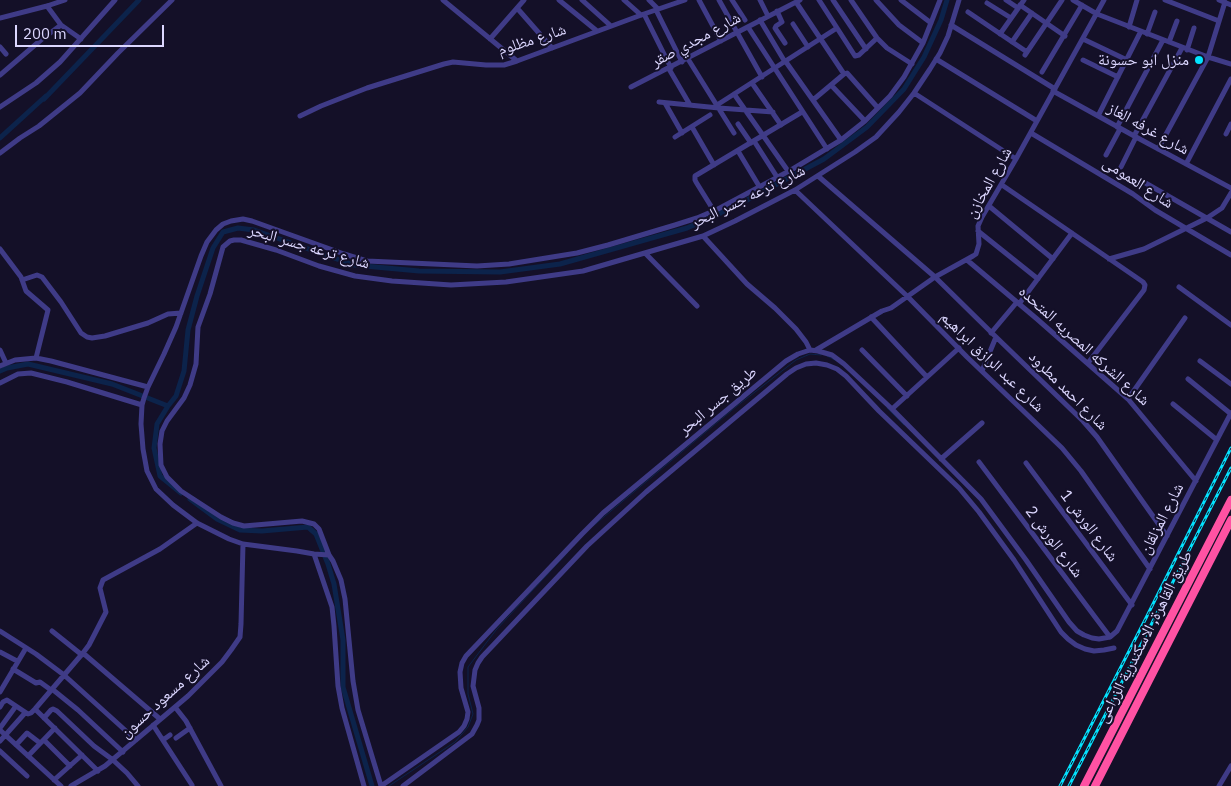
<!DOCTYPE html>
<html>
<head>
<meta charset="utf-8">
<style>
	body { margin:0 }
	#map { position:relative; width:1231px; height:786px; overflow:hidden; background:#141028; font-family:"IBM Plex Sans",sans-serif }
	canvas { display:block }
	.scale { position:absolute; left:15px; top:25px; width:149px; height:22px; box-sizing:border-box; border:2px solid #dcd7ff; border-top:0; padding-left:6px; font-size:15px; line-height:18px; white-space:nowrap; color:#dcd7ff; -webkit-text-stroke:4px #141028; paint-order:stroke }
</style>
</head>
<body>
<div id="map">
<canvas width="1231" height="786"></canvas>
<div class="scale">200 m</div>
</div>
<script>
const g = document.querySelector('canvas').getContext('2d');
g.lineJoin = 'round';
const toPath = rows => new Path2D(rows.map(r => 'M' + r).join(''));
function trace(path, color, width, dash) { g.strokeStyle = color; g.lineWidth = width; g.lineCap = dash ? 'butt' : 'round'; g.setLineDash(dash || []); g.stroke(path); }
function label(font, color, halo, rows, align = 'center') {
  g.font = font + ' "IBM Plex Sans","Noto Naskh Arabic",sans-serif'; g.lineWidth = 4; g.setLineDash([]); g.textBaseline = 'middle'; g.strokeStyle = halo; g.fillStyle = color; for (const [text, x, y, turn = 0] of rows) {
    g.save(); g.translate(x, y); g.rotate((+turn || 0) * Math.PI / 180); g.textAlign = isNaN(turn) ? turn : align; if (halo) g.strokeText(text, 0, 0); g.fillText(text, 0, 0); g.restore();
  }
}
const stream = toPath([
	[827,356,835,360],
	[887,408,904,425],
	[593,526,737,406,796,360,810,354,821,355],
	[389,786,455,742,468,727,473,714,468,694,468,667,496,630,568,552]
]);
const canal = toPath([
	[44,99,139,0],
	[0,138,46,96],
	[0,371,7,368,28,364,112,384,168,406],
	[181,493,160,476,154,448,157,424,168,406,176,396,184,371,188,330,197,296,213,248,223,232,238,228,254,230,354,265,419,271,500,272,560,264,687,228,732,208,824,159,867,127,904,89,924,57,941,20,947,0],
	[190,499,217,519,240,530,262,531,308,527,316,534,328,564,334,584,343,640,343,687,372,786]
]);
const minor = toPath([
	[443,0,517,61],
	[559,0,597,31],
	[582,0,611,26],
	[624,0,641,15],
	[649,0,658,9],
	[699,0,721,41],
	[719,0,762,77],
	[732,0,745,20],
	[760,0,768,16],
	[819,0,855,56,859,55,877,38],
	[833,0,866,49],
	[851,0,877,38,887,48,912,64],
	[876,0,899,25,923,43],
	[901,0,931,23],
	[1006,0,1018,8],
	[1073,0,1097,14,1208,57,1231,64],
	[1165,0,1219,21],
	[1219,0,1231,5],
	[796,2,844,74],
	[987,3,1011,18],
	[1020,5,1065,36],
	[47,6,61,25,81,39],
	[517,8,552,48],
	[656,10,682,62],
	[777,11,782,22,776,26,775,28,785,43],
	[968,12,1027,52],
	[644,14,671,68],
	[0,18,47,6,65,0],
	[760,20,785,62],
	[793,24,808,47],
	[951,25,1055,89],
	[748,27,827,149],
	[1129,27,1137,0],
	[1000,34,1024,0],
	[1147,34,1155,12],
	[490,39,524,0],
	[1083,39,1127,60],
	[1012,42,1032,13],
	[1169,42,1177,21],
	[0,47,6,54],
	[1187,50,1194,28],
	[1025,55,1062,0],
	[688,59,734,133],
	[936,59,1037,121],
	[1083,60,1118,77],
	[786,62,841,140],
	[669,69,690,105],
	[1042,72,1082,5],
	[0,75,42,39,61,25],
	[752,83,781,125],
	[831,85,865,121],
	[631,87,800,0],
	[1053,91,1136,137,1231,188],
	[914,93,1016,159],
	[734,94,788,171],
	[813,100,844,74,847,73,878,108],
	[659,102,719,108,773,112],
	[665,103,682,133],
	[717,105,837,28],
	[0,107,36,83,60,62,115,0],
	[300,116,321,106,367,88,444,64,453,62,486,65,504,65,517,61,644,14,685,0],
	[1098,116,1141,31],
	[738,124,751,143],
	[692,127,714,165],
	[1117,127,1163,40],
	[1031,133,1133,194,1155,210,1231,255],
	[1226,134,1231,124],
	[1134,136,1182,48],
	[675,137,710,115],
	[754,141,777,177],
	[1158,149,1208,57,1225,2],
	[738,151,759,186],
	[0,153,20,138,39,126,80,93,118,53,172,0],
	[1106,155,1120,129],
	[1186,164,1231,79],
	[1121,167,1136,137],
	[818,176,935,277,996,337,1083,421,1097,437,1167,536],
	[1142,181,1231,232],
	[1002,185,1143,282,1145,285,1144,290,1088,363],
	[795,190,907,296,967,357,1062,448,1081,471,1150,569],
	[989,206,1053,259],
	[714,211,696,182,695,180,695,176,802,112],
	[978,231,1038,279],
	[703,236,747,284,775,308,796,329,806,342,810,350],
	[0,249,21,277,26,291,48,310,36,358],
	[645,253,697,306],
	[1109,259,1144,249,1207,218,1222,208,1231,193],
	[967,260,1037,319,1128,399,1196,481],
	[22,280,37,275,42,277,61,302,81,333,87,337,92,338,105,336,148,323,168,314,181,313],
	[1179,287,1231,325],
	[1019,304,1072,233],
	[871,317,927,377],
	[991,333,1017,302],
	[0,350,6,363],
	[816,350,882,311,891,308,935,277,973,256,976,254,979,244,978,226,982,217,1016,159,1104,0],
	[862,350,907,396],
	[1200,361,1231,384],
	[0,366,15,360,36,358,51,361,148,387],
	[982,371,996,337],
	[1188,379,1231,414],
	[0,383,18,374,31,373,67,382,142,405],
	[1128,399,1185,318],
	[1173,404,1217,440],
	[892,409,959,348],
	[941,459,982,423],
	[979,462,1110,637],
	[1026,463,1132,605],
	[314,554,332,607,334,626,338,686,342,708,364,786],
	[329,555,314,554,297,551,243,544,229,539,197,523,173,505,156,489,147,471,143,449,141,424,142,405,144,398,148,387,164,354,176,327,201,256,207,242,216,230,223,224,231,221,243,219,252,221,344,254,367,261,477,266,509,264,577,253,608,245,675,225,697,218,718,209,791,170,841,140,865,121,890,96,904,77,923,43,940,0],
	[0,631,36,654,64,675,136,740],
	[52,631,82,655],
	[0,652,17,661],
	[83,653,160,719],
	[13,669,36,683,40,682,51,690],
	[52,689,78,710,123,752],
	[0,692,26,648],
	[0,707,3,702,7,700,28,714,31,713,35,709,83,653,89,645,106,612,100,588,103,580,160,549,197,523],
	[175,707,186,721,221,786],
	[35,709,98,771],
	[44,718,51,710,53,709,57,711,94,746,113,760,127,773,138,786],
	[153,725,192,785],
	[0,728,16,706],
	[0,730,61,786],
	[176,738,190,728],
	[44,740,70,766],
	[163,740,170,735],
	[0,741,25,713],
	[16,745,27,733,40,743],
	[0,751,27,776],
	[28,756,55,728],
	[54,780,82,755],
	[71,786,105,766,175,707,188,696,222,662,231,650,240,637,241,624,243,544],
	[381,786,358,710,353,681,345,599,341,580,333,561,329,555,319,529,314,524,302,521,244,526,233,523,221,517,181,491,167,477,161,465,160,444,162,431,167,421,184,398,190,385,196,364,198,327,210,294,223,247,230,241,234,240,241,240,276,250,319,266,355,276,392,281,451,285,506,282,583,271,703,236,735,221,795,190,855,152,876,137,899,112,914,93,930,69,940,53,948,36,959,0],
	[381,786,459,732,464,726,467,719,468,712,461,688,460,672,462,663,466,656,582,534,603,513,774,371,786,361,798,354,810,350,818,351,832,355,844,364,892,409,981,499,1026,560,1069,622,1077,631,1084,635,1092,638,1099,639,1110,637,1117,631,1231,413],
	[403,786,472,734,477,725,479,720,479,708,473,686,475,670,478,663,482,657,587,546,646,492,787,374,796,368,806,364,816,363,827,365,837,369,846,376,879,411,959,488,979,512,1014,560,1061,632,1068,639,1076,645,1085,649,1094,651,1104,650,1114,648],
	[1219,786,1231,766]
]);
const highway = toPath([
	[1084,786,1231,500],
	[1095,786,1231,520]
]);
const rail = toPath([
	[1060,786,1147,616,1231,448],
	[1069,786,1231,468]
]);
const markers = [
	[1199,60,5,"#03e3ff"]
];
const streetNames = [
	["شارع مظلوم",532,40,-18],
	["شارع مجدي صقر",696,40,-28],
	["شارع غرفه الغاز",1148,129,29],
	["شارع المخازن",989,183,-61],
	["شارع العمومى",1138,183,33],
	["شارع ترعه جسر البحر",748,197,-26],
	["شارع ترعه جسر البحر",309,247,16],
	["شارع الشركه المصريه المتحده",1084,346,42],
	["شارع عبد الرازق ابراهيم",992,362,44],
	["شارع احمد مطرود",1068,391,45],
	["طريق جسر البحر",718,401,-40],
	["شارع المزلقان",1162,519,-63],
	["شارع الورش 1",1089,526,53],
	["شارع الورش 2",1054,542,53],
	["طريق القاهرة, الاسكندرية الزراعى",1145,637,-63],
	["شارع مسعود حسون",165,697,-42]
];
const poiNames = [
	["منزل ابو حسونة",1189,60]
];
trace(stream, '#0c234b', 1);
trace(canal, '#0c234b', 5);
trace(minor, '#3f3b87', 5);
trace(highway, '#ff52a3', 8);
trace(rail, '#03e3ff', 3);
trace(rail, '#141028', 1, [4]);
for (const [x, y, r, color] of markers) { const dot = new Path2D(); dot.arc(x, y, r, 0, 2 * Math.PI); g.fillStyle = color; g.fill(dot); trace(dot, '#141028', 2); }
label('16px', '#dcd7ff', '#141028', streetNames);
label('16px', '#dcd7ff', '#141028', poiNames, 'right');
</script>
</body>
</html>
